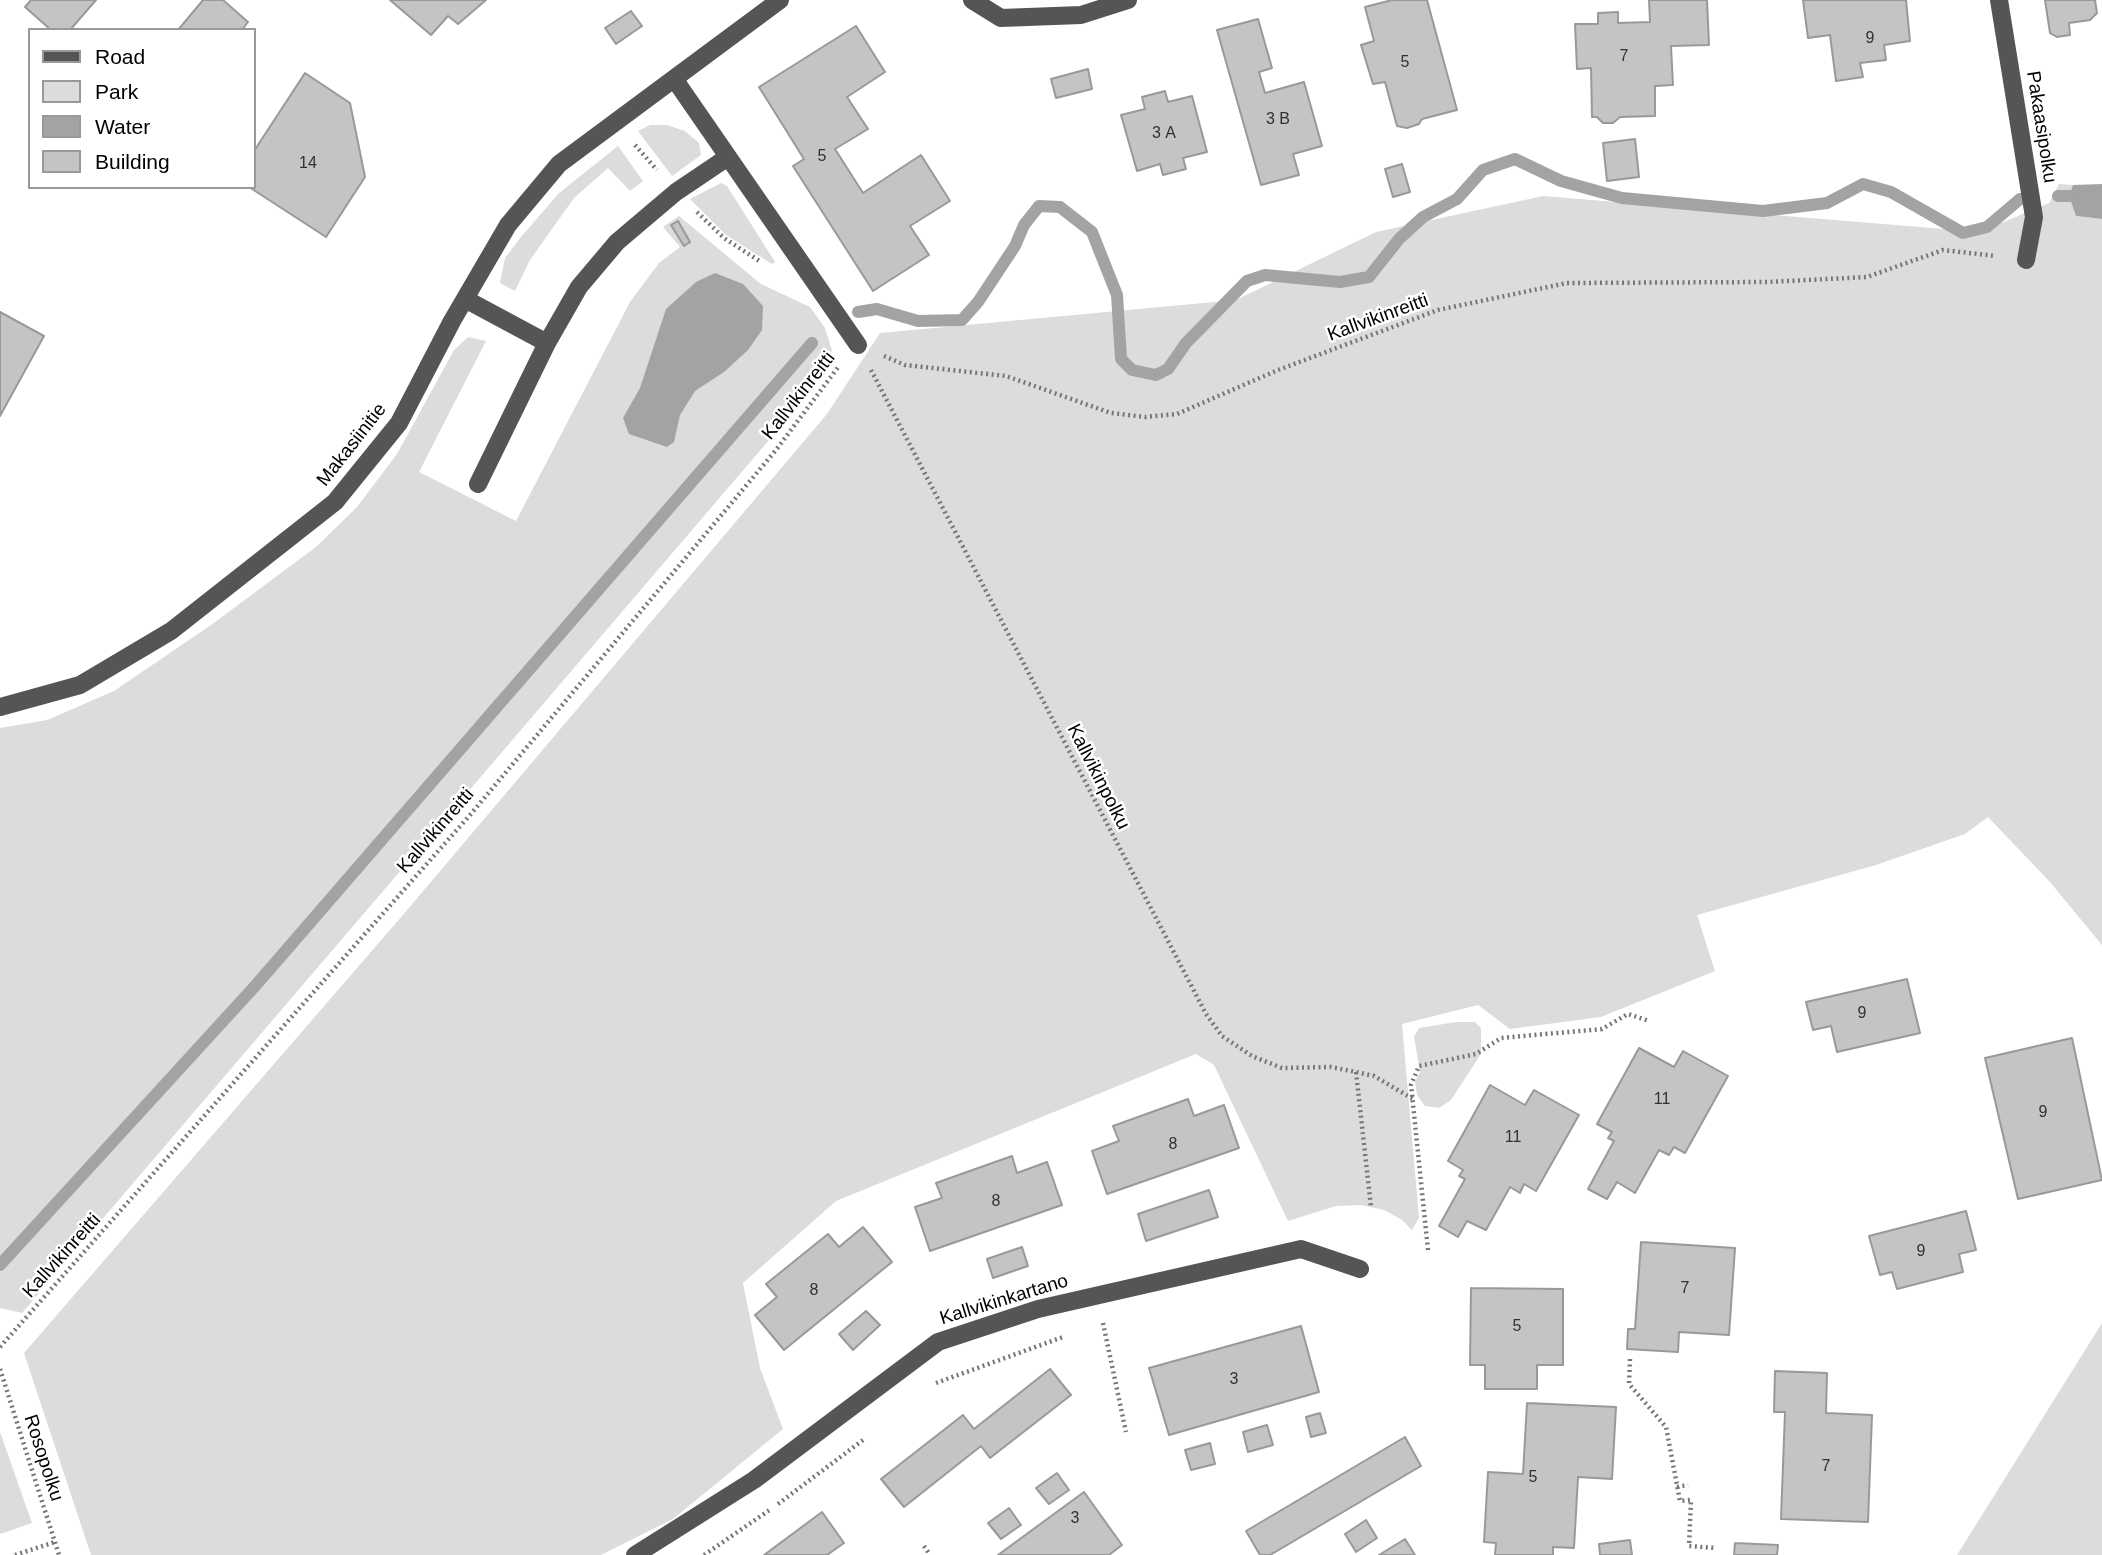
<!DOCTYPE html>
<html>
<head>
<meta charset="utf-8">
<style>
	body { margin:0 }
	#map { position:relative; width:2102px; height:1555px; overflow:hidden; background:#fff; font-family:Helvetica,sans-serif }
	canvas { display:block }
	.legend { position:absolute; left:28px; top:28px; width:228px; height:161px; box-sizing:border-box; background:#fff; border:2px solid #999; margin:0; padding:9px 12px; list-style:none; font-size:21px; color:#000 }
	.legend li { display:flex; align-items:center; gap:14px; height:35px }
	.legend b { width:35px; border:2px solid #999 }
</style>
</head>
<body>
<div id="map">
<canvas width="2102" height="1555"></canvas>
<ul class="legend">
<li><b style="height:9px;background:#555"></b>Road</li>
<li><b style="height:19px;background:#dcdcdc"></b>Park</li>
<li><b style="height:19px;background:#a3a3a3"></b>Water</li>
<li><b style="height:19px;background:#c4c4c4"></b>Building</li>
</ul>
</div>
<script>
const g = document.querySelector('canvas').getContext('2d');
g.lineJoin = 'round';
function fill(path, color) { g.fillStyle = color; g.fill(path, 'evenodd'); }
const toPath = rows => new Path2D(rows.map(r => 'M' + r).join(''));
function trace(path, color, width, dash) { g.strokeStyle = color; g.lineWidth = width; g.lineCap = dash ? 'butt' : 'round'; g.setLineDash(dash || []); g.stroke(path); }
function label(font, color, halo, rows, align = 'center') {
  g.font = font + ' Helvetica,sans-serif'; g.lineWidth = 5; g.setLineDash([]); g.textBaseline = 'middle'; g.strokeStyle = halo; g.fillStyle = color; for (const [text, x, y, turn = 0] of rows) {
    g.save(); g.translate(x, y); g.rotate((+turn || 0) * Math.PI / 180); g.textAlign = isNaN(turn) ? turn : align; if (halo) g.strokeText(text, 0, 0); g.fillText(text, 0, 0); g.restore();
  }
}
const green = toPath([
	[650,125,667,125,685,131,699,143,701,155,672,176,638,131],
	[618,146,643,181,630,191,608,168,574,198,530,260,515,291,500,283,505,258,521,237,559,193],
	[721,183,727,186,775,262,772,264,726,235,690,199],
	[2059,184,2073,185,2069,196,2076,216,2102,219,2102,945,2049,881,1988,817,1965,834,1876,865,1697,915,1715,971,1601,1017,1510,1029,1478,1005,1402,1024,1419,1218,1412,1230,1402,1220,1384,1210,1361,1205,1336,1206,1288,1221,1214,1065,1196,1054,836,1201,743,1283,760,1368,783,1429,673,1519,601,1555,91,1555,24,1353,402,916,827,414,880,333,1236,300,1376,232,1543,196,1980,232,2049,203],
	[679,216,761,284,810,307,825,328,832,350,818,379,799,405,22,1313,0,1308,0,728,47,720,114,691,211,625,316,547,357,507,397,454,454,350,468,337,486,341,419,472,516,521,630,302,659,263,680,247,663,227],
	[1456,1022,1475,1022,1481,1028,1481,1054,1451,1100,1439,1108,1425,1106,1417,1095,1415,1082,1420,1072,1414,1037,1419,1028],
	[2102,1323,2102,1555,1957,1555],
	[0,1432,32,1523,0,1534]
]);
const water = toPath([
	[2102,184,2102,219,2076,216,2069,196,2073,185],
	[715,273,743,284,763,306,762,330,748,350,724,372,695,391,680,415,674,442,667,447,629,434,623,418,640,388,666,309,696,282]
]);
const stream = toPath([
	[2058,196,2069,196],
	[858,312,877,309,918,321,962,320,978,302,1015,246,1024,225,1039,206,1060,207,1092,232,1117,295,1121,359,1132,370,1156,375,1168,369,1186,343,1247,281,1265,275,1340,282,1369,277,1399,239,1423,217,1457,199,1483,170,1515,159,1561,181,1622,198,1763,211,1827,203,1863,184,1891,192,1963,233,1987,227,2020,199],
	[0,1265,256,985,812,343]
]);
const building = toPath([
	[31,0,96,0,70,30,51,30,25,7,31,0],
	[203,0,223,0,248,22,242,30,178,30,203,0],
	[390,0,486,0,458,24,448,16,431,35,390,0],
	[1392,0,1427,0,1457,110,1422,119,1419,124,1407,128,1397,126,1385,82,1373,84,1361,45,1374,41,1365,7,1392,0],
	[1649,0,1707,0,1709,45,1671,46,1673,85,1655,86,1655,116,1620,117,1613,123,1603,123,1597,117,1592,117,1591,68,1577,69,1575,24,1598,24,1598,13,1618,12,1618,23,1650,22,1649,0],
	[1803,0,1906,0,1910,41,1884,45,1886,60,1860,63,1863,77,1836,81,1830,35,1808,38,1803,0],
	[2045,0,2095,0,2097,13,2090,20,2069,23,2070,35,2057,37,2050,33,2045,0],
	[631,11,642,26,616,44,605,28,631,11],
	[1258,19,1272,68,1259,72,1265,93,1304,82,1322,146,1293,154,1299,175,1261,185,1217,30,1258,19],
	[856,26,885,72,847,97,868,129,835,149,863,193,921,155,950,201,910,226,929,255,873,291,793,166,804,159,759,87,856,26],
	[1088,69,1092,89,1056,98,1051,79,1088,69],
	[305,73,350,103,365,177,326,237,249,187,254,187,254,151,305,73],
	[1165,91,1168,102,1192,96,1207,152,1183,158,1186,169,1163,175,1160,164,1137,171,1121,115,1145,109,1142,97,1165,91],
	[1635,139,1639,177,1607,181,1603,143,1635,139],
	[1402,164,1410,192,1393,197,1385,169,1402,164],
	[678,221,690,242,684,246,671,225,678,221],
	[0,312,44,336,0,416,0,312],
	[1907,979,1920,1033,1837,1052,1831,1026,1813,1030,1806,1002,1907,979],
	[2072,1038,2102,1180,2018,1199,1985,1058,2072,1038],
	[1639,1048,1674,1067,1683,1051,1728,1076,1685,1153,1674,1147,1669,1155,1659,1150,1635,1193,1617,1182,1607,1199,1588,1189,1614,1141,1608,1138,1612,1132,1597,1124,1639,1048],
	[1490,1085,1525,1105,1534,1090,1579,1115,1536,1191,1524,1184,1520,1193,1510,1187,1486,1230,1467,1221,1458,1237,1439,1226,1465,1179,1459,1176,1463,1170,1448,1161,1490,1085],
	[1188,1099,1194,1116,1224,1105,1239,1148,1107,1194,1092,1151,1119,1141,1113,1126,1188,1099],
	[1012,1156,1017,1173,1047,1162,1062,1205,930,1251,915,1207,942,1198,936,1183,1012,1156],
	[1209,1190,1218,1217,1146,1241,1138,1214,1209,1190],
	[1966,1211,1976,1250,1959,1254,1963,1272,1897,1289,1892,1272,1880,1275,1869,1236,1966,1211],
	[863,1227,892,1262,784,1350,755,1315,777,1297,766,1284,828,1234,839,1247,863,1227],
	[1641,1242,1735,1248,1729,1335,1679,1332,1678,1352,1627,1349,1628,1329,1635,1329,1641,1242],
	[1022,1247,1028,1266,993,1278,987,1259,1022,1247],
	[1471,1288,1563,1289,1563,1365,1537,1365,1537,1389,1485,1389,1485,1365,1470,1365,1471,1288],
	[866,1311,880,1325,853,1350,839,1334,866,1311],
	[1301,1326,1319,1392,1169,1435,1149,1368,1301,1326],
	[1050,1369,1071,1395,990,1458,981,1446,904,1507,881,1479,963,1415,974,1429,1050,1369],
	[1775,1371,1827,1373,1826,1413,1872,1415,1868,1522,1781,1519,1785,1412,1774,1412,1775,1371],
	[1527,1403,1616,1407,1612,1479,1578,1477,1574,1548,1553,1547,1553,1555,1495,1555,1496,1543,1484,1542,1488,1472,1523,1474,1527,1403],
	[1320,1413,1326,1433,1311,1437,1306,1417,1320,1413],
	[1267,1425,1273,1445,1248,1452,1243,1432,1267,1425],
	[1405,1437,1421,1466,1270,1555,1260,1555,1246,1531,1405,1437],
	[1210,1443,1215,1464,1191,1470,1185,1450,1210,1443],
	[1057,1473,1069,1490,1049,1504,1036,1488,1057,1473],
	[1084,1492,1122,1545,1109,1555,998,1555,1084,1492],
	[1009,1508,1021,1525,1001,1539,988,1523,1009,1508],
	[822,1512,844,1543,827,1555,764,1555,822,1512],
	[1366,1520,1377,1538,1356,1552,1345,1534,1366,1520],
	[1405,1539,1415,1555,1379,1555,1405,1539],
	[1630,1540,1632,1555,1600,1555,1599,1544,1630,1540],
	[1735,1543,1778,1545,1777,1555,1734,1555,1735,1543]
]);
const path = toPath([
	[635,145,657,170],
	[697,212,724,238,761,262],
	[884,356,905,365,1006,376,1111,413,1145,417,1177,414,1278,370,1438,310,1567,283,1768,282,1867,277,1943,250,1996,256],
	[871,370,1206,1014,1222,1036,1252,1056,1282,1068,1331,1067,1356,1072,1374,1076,1413,1099],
	[1356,1072,1371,1207],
	[1428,1250,1411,1085,1419,1066,1476,1054,1501,1038,1602,1029,1628,1014,1649,1021],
	[1103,1323,1126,1432],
	[0,1347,470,815,776,450,839,366],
	[1630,1359,1629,1384,1666,1427,1680,1501,1691,1500,1689,1546,1715,1548],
	[0,1369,59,1555],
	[936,1383,1063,1337],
	[1677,1487,1688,1485],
	[778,1504,863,1440],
	[924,1546,930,1555],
	[15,1555,55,1542],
	[704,1555,771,1509]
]);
const minor = toPath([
	[972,0,1001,18,1081,15,1128,0],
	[1999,0,2034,217,2026,260],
	[675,80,858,345],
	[465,299,547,343],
	[478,484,547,343,579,287,617,242,676,192,728,157],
	[0,707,80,685,171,631,335,502,399,423,452,321,508,225,559,164,780,0],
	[635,1555,754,1480,938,1342,1038,1309,1301,1249,1360,1269]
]);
const numberNames = [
	["9",1870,39],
	["7",1624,57],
	["5",1405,63],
	["3 B",1278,120],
	["3 A",1164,134],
	["5",822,157],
	["14",308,164],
	["9",1862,1014],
	["11",1662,1100],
	["9",2043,1113],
	["11",1513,1138],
	["8",1173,1145],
	["8",996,1202],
	["9",1921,1252],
	["7",1685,1289],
	["8",814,1291],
	["5",1517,1327],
	["3",1234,1380],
	["7",1826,1467],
	["5",1533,1478],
	["3",1075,1519]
];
const streetNames = [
	["Pakaasipolku",2041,127,81],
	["Kallvikinreitti",1378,318,-20],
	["Kallvikinreitti",799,396,-52],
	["Makasiinitie",352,445,-52],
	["Kallvikinpolku",1098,777,63],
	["Kallvikinreitti",436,831,-49],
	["Kallvikinreitti",62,1256,-48],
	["Kallvikinkartano",1004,1300,-17],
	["Rosopolku",43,1458,72]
];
fill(green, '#dcdcdc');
fill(water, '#a3a3a3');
trace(stream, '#a3a3a3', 12);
fill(building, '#c4c4c4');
trace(building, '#999', 2);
trace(path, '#777', 4.5, [2, 3.5]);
trace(minor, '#555', 18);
label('16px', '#313131', null, numberNames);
label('19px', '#000', '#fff', streetNames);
</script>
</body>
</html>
